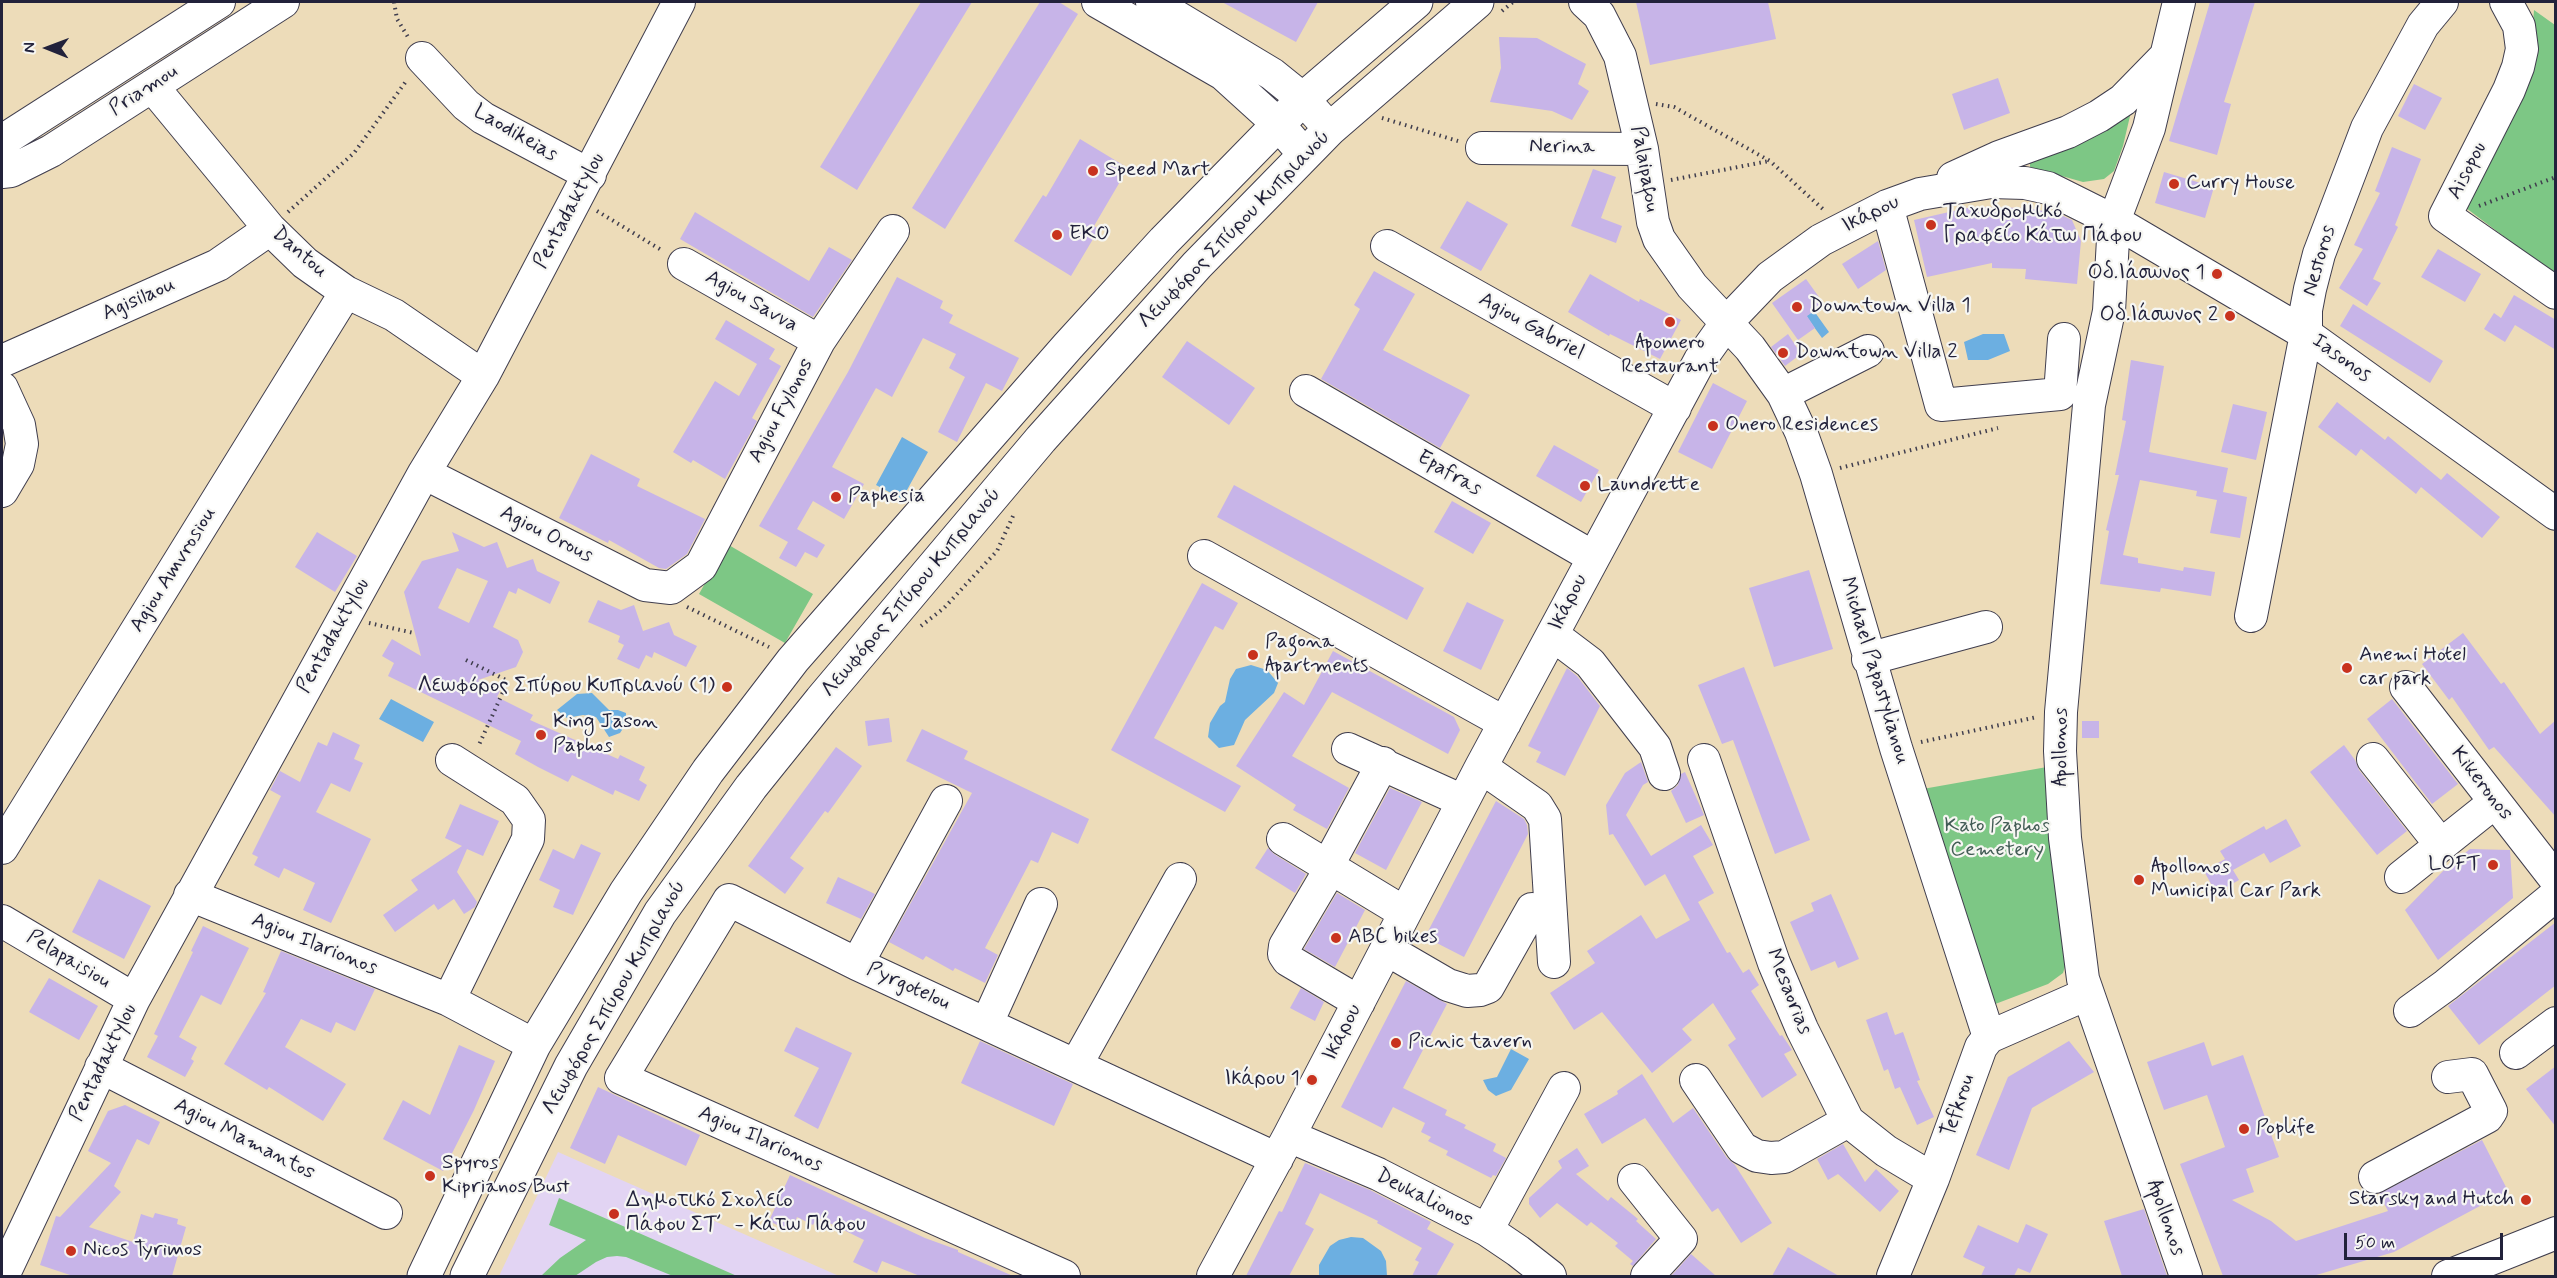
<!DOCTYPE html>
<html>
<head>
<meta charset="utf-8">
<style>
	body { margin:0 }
	#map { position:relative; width:2557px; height:1278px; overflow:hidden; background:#eddcb9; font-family:Mynerve,sans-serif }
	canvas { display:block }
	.frame { position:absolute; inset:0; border:3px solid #22223b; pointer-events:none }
	.north { position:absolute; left:18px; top:18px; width:60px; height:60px; -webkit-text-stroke:4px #f6f6f2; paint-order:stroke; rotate:271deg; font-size:16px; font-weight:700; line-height:24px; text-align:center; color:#22223b }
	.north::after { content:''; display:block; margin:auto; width:21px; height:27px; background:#22223b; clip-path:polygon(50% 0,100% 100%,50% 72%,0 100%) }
	.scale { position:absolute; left:2344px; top:1233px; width:159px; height:27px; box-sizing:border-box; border:3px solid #22223b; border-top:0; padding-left:8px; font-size:18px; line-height:21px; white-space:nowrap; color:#22223b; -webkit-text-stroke:4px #f6f6f2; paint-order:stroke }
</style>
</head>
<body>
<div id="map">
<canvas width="2557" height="1278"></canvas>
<div class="frame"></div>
<div class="north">N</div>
<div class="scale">50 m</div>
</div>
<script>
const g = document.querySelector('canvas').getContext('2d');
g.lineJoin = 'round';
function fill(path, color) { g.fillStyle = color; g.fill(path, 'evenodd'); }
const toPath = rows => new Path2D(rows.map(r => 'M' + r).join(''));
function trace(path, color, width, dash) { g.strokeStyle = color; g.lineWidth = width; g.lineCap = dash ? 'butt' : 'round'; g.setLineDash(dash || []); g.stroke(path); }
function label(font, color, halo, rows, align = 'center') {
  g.font = font + ' Mynerve,sans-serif'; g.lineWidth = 4.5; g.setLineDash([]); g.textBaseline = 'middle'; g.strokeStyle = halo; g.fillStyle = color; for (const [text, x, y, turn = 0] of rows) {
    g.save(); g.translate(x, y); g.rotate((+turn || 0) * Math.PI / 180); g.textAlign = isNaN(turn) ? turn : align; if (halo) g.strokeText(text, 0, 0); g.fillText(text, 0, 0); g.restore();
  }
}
const built = toPath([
	[558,1152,839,1276,499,1276]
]);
const green = toPath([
	[2534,10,2555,25,2555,275,2458,202,2528,87],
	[2125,112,2130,116,2123,146,2114,171,2104,179,2083,182,2030,167,2030,160],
	[727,544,813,594,785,643,699,594],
	[2047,767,2070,951,2063,973,2048,984,1990,1006,1917,790],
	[559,1198,737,1276,673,1276,626,1257,617,1256,607,1257,596,1262,575,1276,541,1276,560,1258,586,1240,549,1225]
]);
const water = toPath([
	[1814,311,1829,332,1822,338,1806,316],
	[1983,334,2004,334,2010,351,1988,360,1968,360,1964,342],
	[902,437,928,452,902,499,876,485],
	[1251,665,1267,670,1278,683,1274,693,1245,720,1234,745,1219,748,1208,737,1210,723,1220,706,1225,702,1230,679,1236,669],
	[592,693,609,710,618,710,626,713,626,724,620,733,609,737,596,717,583,715,567,718,557,710,577,694],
	[391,699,434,722,423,742,379,719],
	[1511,1049,1529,1059,1511,1090,1496,1096,1488,1090,1483,1080,1497,1077],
	[1351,1237,1363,1238,1381,1251,1386,1261,1387,1276,1319,1276,1319,1265,1330,1246,1339,1240]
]);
const building = toPath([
	[921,2,972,2,857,190,820,167],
	[1040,2,1059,2,1078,14,945,229,912,208],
	[1222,2,1318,2,1296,42],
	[1636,2,1768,2,1776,39,1650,65],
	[2210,2,2255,2,2224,102,2231,104,2217,155,2169,141],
	[1499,37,1537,38,1586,64,1578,84,1589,91,1572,120,1552,111,1490,102,1501,68],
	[1998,78,2010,113,1964,130,1952,94],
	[2414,84,2442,98,2425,130,2398,116],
	[1080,139,1128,168,1094,226,1099,229,1071,276,1014,241,1043,195,1046,197],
	[2392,147,2421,159,2395,225,2398,227,2373,279,2381,283,2367,306,2339,288,2363,249,2354,245,2380,193,2375,191],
	[1593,169,1616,177,1601,218,1622,226,1616,243,1571,226],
	[2164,172,2214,187,2205,218,2155,203],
	[1467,201,1508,224,1481,271,1440,248],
	[1971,207,2028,208,2059,214,2072,220,2081,241,2077,284,2025,279,2026,269,1992,268,1992,263,1927,277,1914,220],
	[695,212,809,281,829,247,852,260,813,317,680,239],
	[1878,241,1886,270,1858,289,1842,264],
	[2438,249,2481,274,2465,302,2421,277],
	[1374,271,1415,294,1383,350,1470,395,1440,448,1321,379,1360,309,1354,305],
	[1590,274,1639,302,1640,299,1681,320,1660,359,1610,334,1609,336,1568,312],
	[897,277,943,301,940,308,953,315,949,323,1019,358,1002,391,986,383,957,442,938,432,965,377,949,368,956,354,923,338,892,397,876,388,832,467,864,484,844,519,813,501,797,529,825,545,817,558,805,552,796,567,779,558,788,542,759,526,848,372],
	[1806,279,1824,304,1807,316,1815,328,1798,340,1772,303],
	[2514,295,2556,320,2556,350,2515,325,2505,342,2484,329,2494,313,2501,318],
	[2353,304,2443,361,2430,383,2340,326],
	[726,320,775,349,769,359,781,366,752,418,757,421,725,479,693,460,691,463,673,452,715,381,739,396,757,364,715,339],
	[1788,334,1801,354,1785,366,1771,347],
	[1187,341,1255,388,1229,425,1162,377],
	[2131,360,2164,366,2149,452,2228,468,2223,492,2247,497,2240,538,2210,533,2217,500,2196,496,2197,491,2140,480,2123,555,2138,558,2138,563,2183,571,2184,567,2215,572,2211,596,2161,588,2160,592,2100,584,2109,531,2106,530,2119,475,2115,475,2126,421,2122,420],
	[1713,383,1747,401,1712,469,1678,452],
	[2337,402,2385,440,2388,436,2441,480,2447,473,2500,517,2482,538,2421,487,2416,494,2361,449,2356,456,2318,427],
	[2233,404,2267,412,2256,460,2221,452],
	[1554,445,1599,470,1581,502,1536,476],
	[591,454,640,479,637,486,705,519,687,554,666,569,659,568,609,540,608,543,559,518],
	[1234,485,1424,588,1407,620,1217,517],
	[1452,501,1491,523,1473,554,1434,532],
	[317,532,357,556,335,592,295,567],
	[452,532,484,547,497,542,507,568,533,559,537,571,560,582,550,604,518,588,516,594,509,591,493,627,518,640,523,652,516,667,478,680,500,691,497,697,533,715,530,720,618,759,620,755,645,767,639,780,647,785,639,801,615,790,613,795,572,775,568,782,538,767,515,754,521,741,388,676,394,663,382,656,392,639,421,656,404,592,422,561,459,551],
	[457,568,488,581,469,623,438,608],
	[1809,570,1833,649,1774,667,1749,588],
	[1202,583,1238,603,1223,630,1215,626,1154,738,1241,786,1225,812,1111,750],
	[598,600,621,610,634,605,643,631,669,622,674,635,697,646,686,667,654,652,652,658,646,655,639,669,617,659,624,645,618,642,620,636,588,622],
	[1467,602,1504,620,1481,670,1443,651],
	[2463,633,2501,684,2504,682,2540,734,2556,720,2556,817,2494,747,2489,750,2452,697,2449,700,2422,664],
	[1333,651,1454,717,1460,730,1448,754,1332,692,1292,756,1349,788,1327,829,1293,810,1296,805,1236,766,1284,692,1304,705],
	[1744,667,1810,840,1775,854,1733,740,1722,744,1698,685],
	[1567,668,1577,676,1600,706,1565,776,1536,762,1541,752,1528,746],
	[2392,699,2458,784,2432,804,2367,719],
	[889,718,892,742,868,746,865,721],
	[2082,721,2099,721,2099,738,2082,738],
	[922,729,968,751,964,759,1089,819,1078,844,1052,832,1038,863,1031,860,985,948,998,955,985,983,955,968,953,971,926,956,923,960,889,942,972,793,906,761],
	[333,732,360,745,354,759,363,763,350,792,331,783,316,812,371,839,331,923,303,910,315,883,284,868,279,878,254,865,258,857,252,854,281,796,270,790,280,771,300,782,318,742,327,746],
	[2344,745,2355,760,2359,770,2407,831,2377,855,2310,772],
	[836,747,862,766,828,813,825,811,790,858,804,868,785,894,748,866],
	[1641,762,1648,782,1643,785,1626,815,1651,856,1701,825,1713,845,1693,856,1714,893,1698,902,1727,953,1730,952,1743,973,1749,969,1759,985,1751,991,1780,1036,1782,1035,1792,1050,1784,1054,1797,1075,1762,1098,1728,1045,1736,1039,1713,1003,1682,1029,1692,1040,1652,1073,1602,1012,1574,1030,1550,993,1595,963,1587,951,1641,915,1656,939,1690,920,1665,874,1645,886,1613,834,1609,835,1606,805,1625,773],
	[1685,772,1704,815,1686,823,1671,791,1678,785,1681,774],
	[1390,788,1422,802,1386,870,1355,853],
	[1496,801,1524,819,1527,825,1528,834,1464,957,1425,937],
	[460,804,499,821,483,856,467,849,457,872,477,902,475,907,464,914,454,899,438,910,434,904,395,932,383,915,418,890,411,880,462,846,445,838],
	[2286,819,2301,846,2270,863,2264,853,2233,870,2239,880,2216,893,2204,871,2225,859,2220,851,2264,826,2266,830],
	[581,844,601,853,573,915,553,907,560,890,539,880,553,849,574,859],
	[1268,848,1274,854,1306,874,1295,893,1255,868],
	[2470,849,2510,850,2513,898,2438,960,2405,910,2445,869],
	[838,877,875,894,861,919,826,903],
	[99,879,151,906,124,959,72,932],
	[1337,893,1365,910,1335,967,1304,949],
	[1831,894,1859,959,1838,968,1835,961,1811,971,1790,922,1814,911,1811,903],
	[2556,922,2556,985,2479,1045,2448,1006],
	[203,926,249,948,221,1005,201,995,179,1037,197,1047,191,1059,194,1061,185,1077,147,1057,158,1036,154,1034,193,952,191,951],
	[281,951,375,989,355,1031,336,1022,331,1033,301,1019,285,1047,346,1084,323,1121,269,1087,267,1090,224,1064,266,993,263,992],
	[49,978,98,1006,79,1040,29,1012],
	[1406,981,1447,1004,1403,1088,1447,1110,1445,1115,1466,1125,1464,1128,1496,1144,1493,1151,1506,1158,1496,1176,1493,1175,1491,1178,1446,1155,1448,1151,1428,1141,1431,1137,1421,1132,1425,1123,1393,1107,1382,1128,1341,1107],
	[1301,988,1324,1002,1315,1021,1290,1008],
	[1887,1012,1895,1035,1903,1032,1920,1080,1917,1081,1934,1117,1917,1125,1900,1087,1895,1089,1888,1069,1884,1071,1866,1020],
	[796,1027,852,1053,818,1129,794,1116,819,1068,784,1051],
	[980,1041,1073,1084,1054,1126,961,1083],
	[2069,1041,2094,1072,2032,1108,2009,1170,1976,1155,2008,1077],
	[2204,1042,2212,1066,2243,1055,2279,1157,2246,1169,2254,1192,2232,1200,2271,1221,2296,1241,2388,1211,2379,1194,2482,1140,2508,1191,2394,1252,2313,1276,2223,1276,2180,1164,2225,1147,2207,1095,2164,1110,2147,1062],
	[459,1045,495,1061,474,1110,443,1171,383,1139,403,1100,430,1115],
	[2556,1066,2556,1127,2526,1089],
	[1642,1074,1673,1123,1693,1108,1727,1158,1735,1165,1772,1223,1741,1243,1718,1208,1712,1212,1645,1118,1602,1144,1584,1114,1618,1094,1617,1091],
	[598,1087,700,1135,686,1166,618,1135,605,1164,570,1148],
	[125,1105,160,1122,149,1145,137,1139,114,1186,121,1192,89,1227,133,1242,141,1214,153,1218,155,1213,178,1219,177,1224,186,1227,172,1276,73,1276,40,1265,56,1216,60,1217,111,1163,88,1151,108,1111],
	[1843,1144,1865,1182,1876,1169,1899,1191,1880,1212,1838,1174,1828,1180,1817,1159],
	[1577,1148,1589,1166,1576,1174,1608,1201,1611,1197,1638,1219,1636,1221,1656,1239,1633,1266,1630,1264,1633,1261,1615,1246,1618,1243,1591,1222,1587,1226,1557,1203,1540,1218,1529,1204,1529,1198,1562,1168,1558,1161],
	[1305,1163,1370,1190,1431,1222,1427,1229,1454,1244,1436,1276,1412,1276,1419,1262,1415,1260,1422,1248,1377,1223,1378,1221,1320,1193,1305,1224,1314,1229,1289,1276,1246,1276,1279,1211,1282,1212],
	[790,1175,925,1238,958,1250,958,1252,1013,1276,920,1276,882,1261,877,1273,853,1262,864,1240,817,1217,813,1225,797,1217,791,1232,769,1221],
	[2144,1209,2167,1276,2122,1276,2104,1221],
	[2026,1224,2048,1234,2030,1273,2018,1268,2014,1276,1981,1276,1985,1267,1963,1257,1978,1225,2018,1243],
	[1788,1247,1839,1276,1772,1276],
	[1691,1254,1716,1276,1671,1276]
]);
const path = toPath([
	[394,2,397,19,408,37],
	[1502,11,1513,2],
	[1656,104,1674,107,1770,161,1825,211],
	[1382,118,1458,141],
	[1671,180,1769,161],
	[2479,206,2556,177],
	[597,211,663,251],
	[288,212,354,153,407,80],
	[1840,468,1998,428],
	[687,607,769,647],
	[369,623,414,633],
	[921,626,944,608,997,551,1013,516],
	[466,660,508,681,478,747],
	[1921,742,2037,717]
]);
const minor = toPath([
	[1098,2,1223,74,1277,123,1304,154],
	[1152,2,1272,74,1303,99,1330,129],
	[1585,2,1599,15,1620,56,1642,149,1653,222,1659,239,1692,286,1750,348,1783,394,1801,432,1816,474,1896,748,1989,1037],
	[2179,2,2149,128,2114,221,2109,311,2089,405,2061,712,2060,751,2065,838,2083,979,2186,1276],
	[2506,2,2519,26,2522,49,2518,67,2509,90,2445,216,2556,293],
	[422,58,466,105,483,118,590,175],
	[152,86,270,229,305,263,346,292,394,315,483,376],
	[2,141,219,2],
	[1482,148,1642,149],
	[2,172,11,171,51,151,283,2],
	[1953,178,1999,157,2068,132,2099,116,2123,100,2166,56],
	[1887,206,1941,405,2060,394,2064,339],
	[1387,246,1675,408],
	[684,264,819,341],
	[2,361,218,265,270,229],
	[2,388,19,425,22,444,18,464,2,491],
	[1306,391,1593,557],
	[1783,394,1868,351],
	[424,473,645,585,671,588,701,566,819,341,893,231],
	[1204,556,1505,723],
	[2251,616,2306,334,2306,310,2310,289,2319,254,2367,128,2423,25,2442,2],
	[1553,635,1590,663,1655,747,1664,774],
	[1868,659,1986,627],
	[2406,687,2556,880],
	[1348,749,1463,801],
	[2373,759,2441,845],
	[1704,760,1774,963,1802,1029,1848,1121,1886,1151,1933,1179],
	[1481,767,1537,806,1545,819,1554,962],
	[1283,839,1405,913],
	[2,848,346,292],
	[1334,854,1383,763],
	[1331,868,1285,946,1284,954,1288,960,1359,1002],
	[2401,877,2495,802],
	[190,895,449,1000,534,1045],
	[2,921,134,999],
	[1386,949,1448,985,1467,991,1480,990,1488,987,1532,909],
	[857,964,946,801],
	[449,1000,528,839,529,820,515,800,452,760],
	[2410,1011,2446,985,2556,895],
	[987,1023,1041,904],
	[2516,1053,2556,1023],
	[1076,1065,1180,879],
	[101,1067,386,1213],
	[1696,1080,1742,1148,1757,1156,1771,1158,1784,1157,1848,1121],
	[1289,1136,1378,1174,1487,1230,1518,1251,1550,1276],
	[2375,1177,2487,1117,2491,1111,2472,1074,2448,1077],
	[1634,1180,1681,1239,1647,1276],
	[1487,1230,1564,1088],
	[3,1276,134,999,424,473,483,376,679,2],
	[1064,1276,621,1078,729,900,857,964,1277,1159],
	[1213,1276,1289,1136,1481,767,1700,360,1727,322,1770,277,1821,240,1887,206,1920,194,1991,182,2025,183,2048,188,2114,221,2306,334,2556,514],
	[1893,1276,1933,1179,1981,1047,1989,1037,2087,994],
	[2448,1276,2556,1233]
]);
const major = toPath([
	[424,1276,534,1045,626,892,708,771,793,660,1068,346,1164,241,1303,99,1416,2],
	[467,1276,571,1066,660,913,751,787,821,700,1041,439,1197,265,1330,129,1477,2]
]);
const markers = [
	[1093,171,6,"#c8321e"],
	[2174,184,6,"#c8321e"],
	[1931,225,6,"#c8321e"],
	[1057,235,6,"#c8321e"],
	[2217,274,6,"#c8321e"],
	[1797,307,6,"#c8321e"],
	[2230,316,6,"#c8321e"],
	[1670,322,6,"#c8321e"],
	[1783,353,6,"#c8321e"],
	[1713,426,6,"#c8321e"],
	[1585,486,6,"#c8321e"],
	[836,497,6,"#c8321e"],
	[1253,655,6,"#c8321e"],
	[2347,668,6,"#c8321e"],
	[727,687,6,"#c8321e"],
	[541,735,6,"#c8321e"],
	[2493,865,6,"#c8321e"],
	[2139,880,6,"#c8321e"],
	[1336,938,6,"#c8321e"],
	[1396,1043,6,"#c8321e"],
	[1312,1080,6,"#c8321e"],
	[2244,1129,6,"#c8321e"],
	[430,1176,6,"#c8321e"],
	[2526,1200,6,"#c8321e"],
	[614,1214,6,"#c8321e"],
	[71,1251,6,"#c8321e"]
];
const streetNames = [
	["Priamou",144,91,-33],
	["Laodikeias",515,134,30],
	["Nerina",1562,148],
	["Palaipafou",1644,169,80],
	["Aisopou",2468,171,-63],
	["Pentadaktylou",570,211,-62],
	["Ικάρου",1871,215,-26],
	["Λεωφόρος Σπύρου Κυπριανού",1235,230,-46],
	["Dantou",299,253,41],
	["Nestoros",2320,261,-74],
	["Agisilaou",139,300,-24],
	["Agiou Savva",751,302,30],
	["Agiou Gabriel",1531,327,29],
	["Iasonos",2341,359,36],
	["Agiou Fylonos",782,411,-62],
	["Epafras",1449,474,30],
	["Agiou Orous",546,535,27],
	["Agiou Amvrosiou",174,570,-58],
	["Λεωφόρος Σπύρου Κυπριανού",912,593,-50],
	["Ικάρου",1569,603,-63],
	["Pentadaktylou",334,636,-61],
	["Michael Papastylianou",1874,671,73],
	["Apollonos",2062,747,-90],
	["Kikeronos",2481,784,52],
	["Agiou Ilarionos",314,945,22],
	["Pelapaisiou",68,960,31],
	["Pyrgotelou",908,987,24],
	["Mesaorias",1788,992,68],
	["Λεωφόρος Σπύρου Κυπριανού",615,998,-60],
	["Ικάρου",1343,1033,-63],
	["Pentadaktylou",104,1063,-64],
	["Tefkrou",1959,1106,-71],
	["Agiou Mamantos",244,1140,27],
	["Agiou Ilarionos",760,1140,24],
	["Deukalionos",1424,1199,27],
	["Apollonos",2165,1218,71]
];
const poiNames = [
	["Speed Mart",1105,171],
	["Curry House",2186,184],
	["Ταχυδρομικό",1943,213],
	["Γραφείο Κάτω Πάφου",1943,237],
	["EKO",1069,235],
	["Οδ.Ιάσωνος 1",2205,274,"right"],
	["Downtown Villa 1",1809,307],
	["Οδ.Ιάσωνος 2",2218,316,"right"],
	["Apomero",1670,344,"center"],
	["Restaurant",1670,368,"center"],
	["Downtown Villa 2",1795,353],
	["Onero Residences",1725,426],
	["Laundrette",1597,486],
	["Paphesia",848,497],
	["Pagona",1265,643],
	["Apartments",1265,667],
	["Anemi Hotel",2359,656],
	["car park",2359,680],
	["Λεωφόρος Σπύρου Κυπριανού (1)",715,687,"right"],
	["King Jason",553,723],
	["Paphos",553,747],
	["LOFT",2481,865,"right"],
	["Apollonos",2151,868],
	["Municipal Car Park",2151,892],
	["ABC bikes",1348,938],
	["Picnic tavern",1408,1043],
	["Ικάρου 1",1300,1080,"right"],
	["Poplife",2256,1129],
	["Spyros",442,1164],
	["Kiprianos Bust",442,1188],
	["Starsky and Hutch",2514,1200,"right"],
	["Δημοτικό Σχολείο",626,1202],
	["Πάφου ΣΤ΄ - Κάτω Πάφου",626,1226],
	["Nicos Tyrimos",83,1251]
];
const parkNames = [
	["Kato Paphos",1997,827],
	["Cemetery",1997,851]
];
fill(built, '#e2d4f3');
fill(green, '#7dc785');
fill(water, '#6cafe1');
fill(building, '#c7b4e8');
trace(minor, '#403e4e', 34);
trace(major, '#403e4e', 35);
trace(path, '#403e4e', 4, [1.5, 4.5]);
trace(minor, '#fff', 32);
trace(major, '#fff', 33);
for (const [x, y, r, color] of markers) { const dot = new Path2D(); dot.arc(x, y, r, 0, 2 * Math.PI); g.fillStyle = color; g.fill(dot); trace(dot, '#f6f6f2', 2); }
label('21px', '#22223b', '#f6f6f2', streetNames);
label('21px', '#22223b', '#f6f6f2', poiNames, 'left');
label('21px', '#425c55', '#f6f6f2', parkNames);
</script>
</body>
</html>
